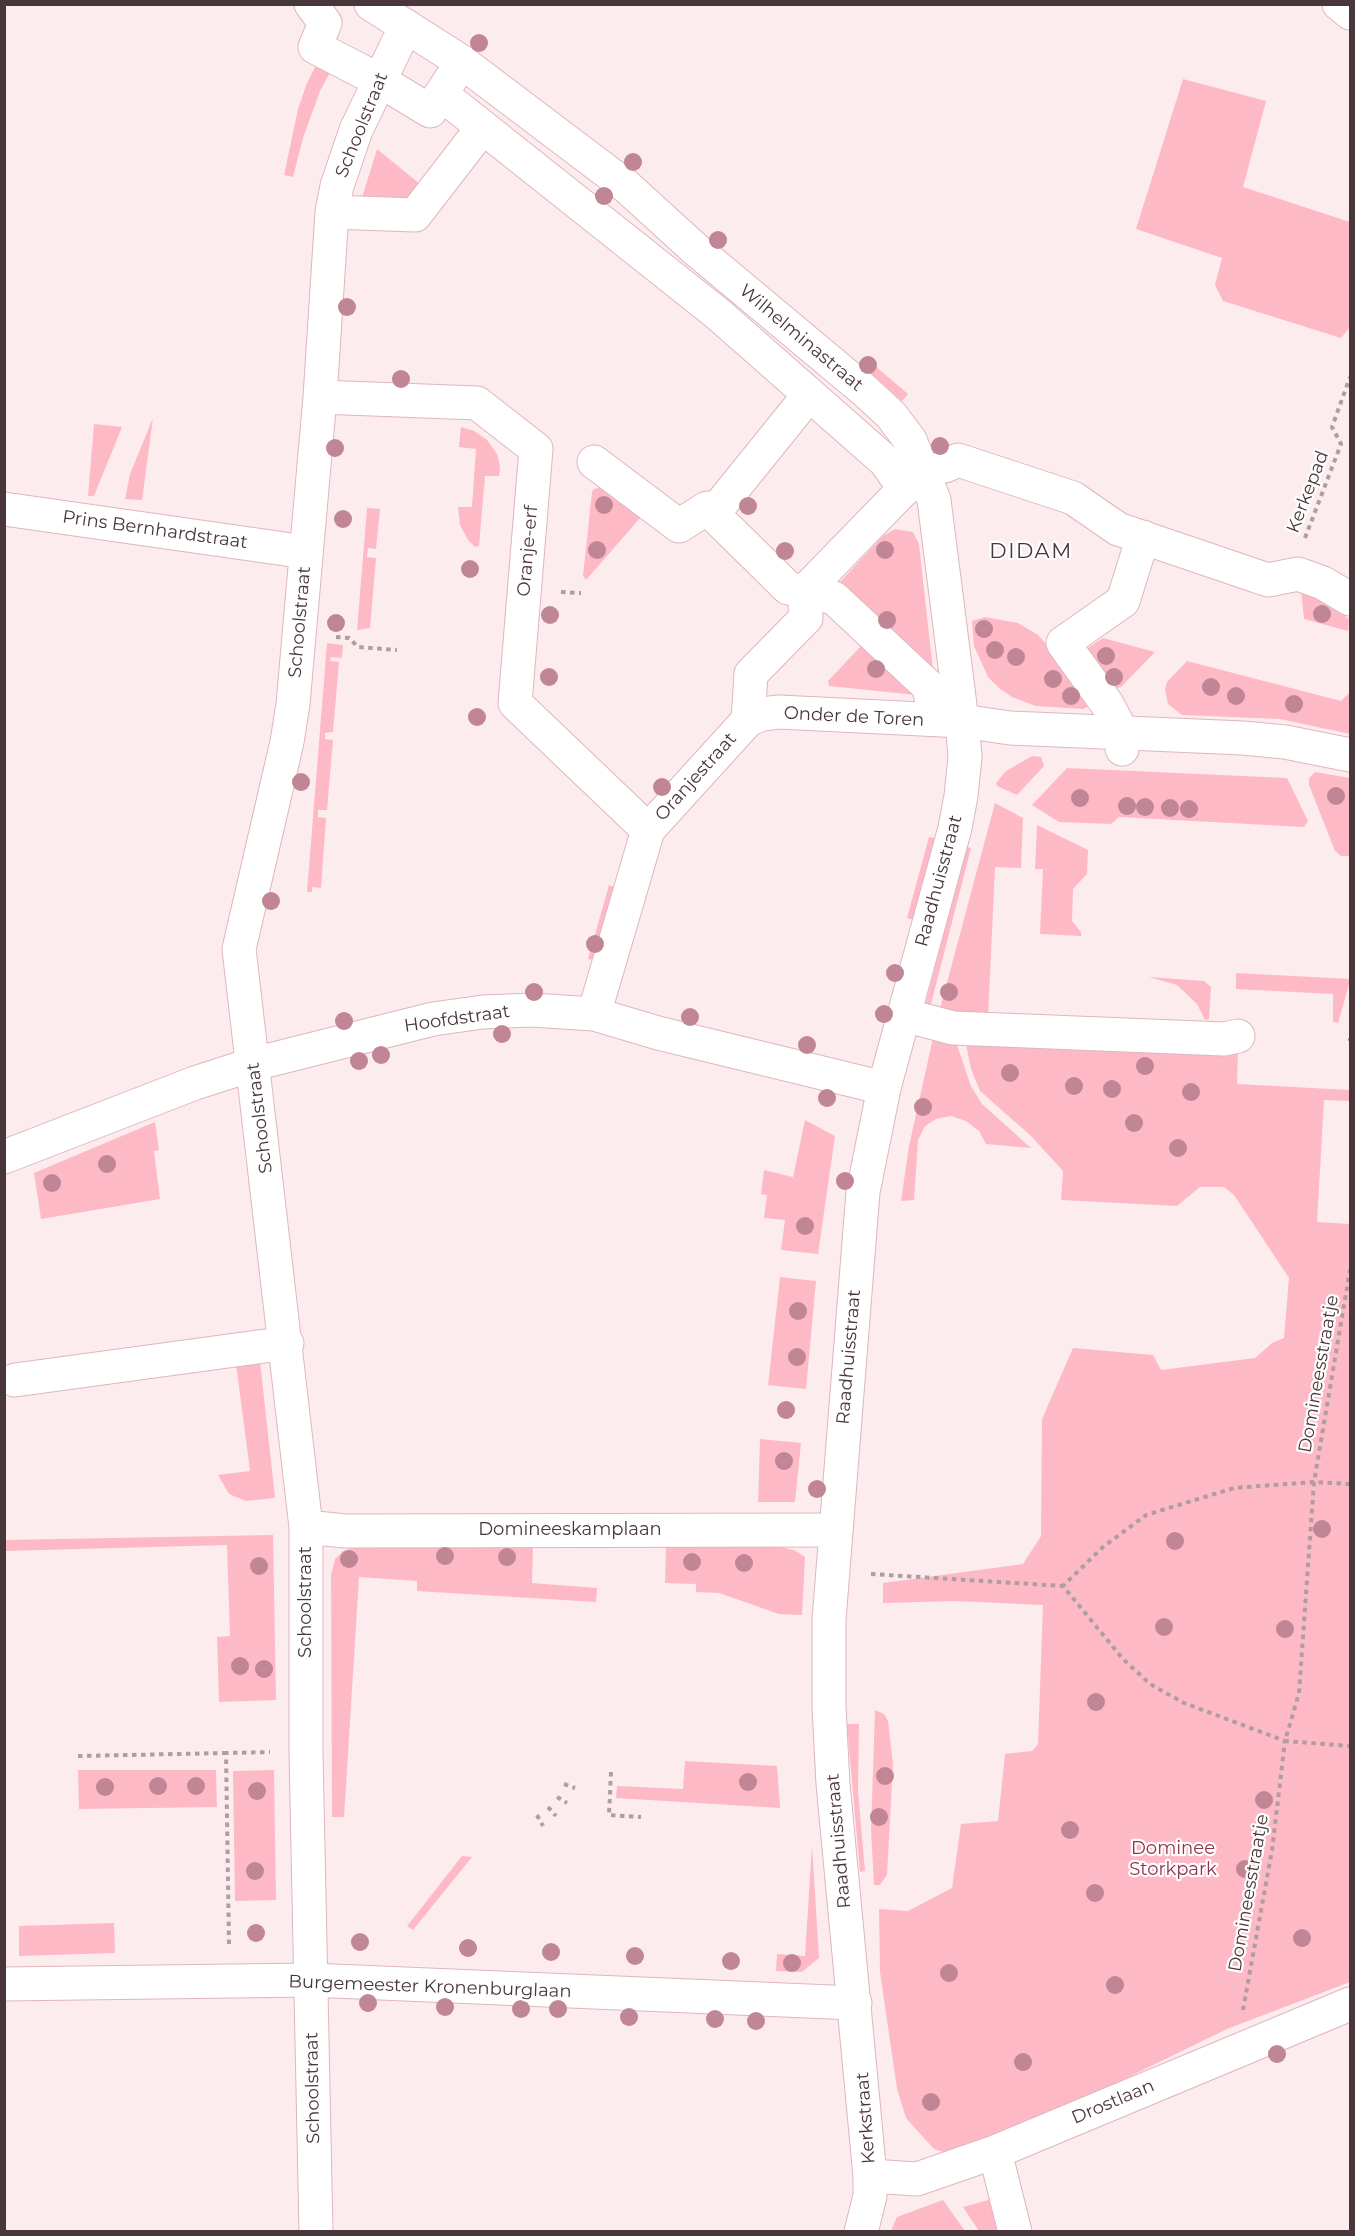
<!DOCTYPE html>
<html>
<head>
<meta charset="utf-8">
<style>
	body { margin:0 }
	#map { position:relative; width:1355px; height:2236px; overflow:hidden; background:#fdecee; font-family:Montserrat,sans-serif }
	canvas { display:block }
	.frame { position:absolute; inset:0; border:6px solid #48373a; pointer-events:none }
</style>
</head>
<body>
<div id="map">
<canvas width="1355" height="2236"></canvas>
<div class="frame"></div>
</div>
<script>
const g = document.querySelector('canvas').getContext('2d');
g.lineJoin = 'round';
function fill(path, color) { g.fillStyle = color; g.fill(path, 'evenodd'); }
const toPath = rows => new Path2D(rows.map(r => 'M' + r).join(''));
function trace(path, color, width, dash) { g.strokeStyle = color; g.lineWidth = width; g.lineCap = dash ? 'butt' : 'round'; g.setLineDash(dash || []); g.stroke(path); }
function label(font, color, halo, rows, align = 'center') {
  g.font = font + ' Montserrat,sans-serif'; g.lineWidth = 4.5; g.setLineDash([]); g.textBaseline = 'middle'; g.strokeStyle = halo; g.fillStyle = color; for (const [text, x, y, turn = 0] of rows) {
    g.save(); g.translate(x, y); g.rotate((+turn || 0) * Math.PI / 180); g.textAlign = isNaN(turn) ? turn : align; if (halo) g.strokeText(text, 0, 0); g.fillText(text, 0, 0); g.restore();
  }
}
const green = toPath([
	[320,57,334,65,320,91,303,138,293,177,284,175,298,109,307,83],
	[1183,79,1266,101,1243,187,1350,222,1350,327,1341,338,1223,301,1215,285,1222,258,1136,229],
	[377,149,420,184,402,205,360,204],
	[868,360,908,394,902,401,863,366],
	[153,418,142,500,125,499,130,474],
	[94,424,122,427,94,496,88,496],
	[461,427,474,431,487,440,497,454,500,466,499,476,485,476,479,546,475,547,468,540,460,525,458,507,472,507,476,449,459,447],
	[603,487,641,517,586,580,583,576,592,492,594,489],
	[367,508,380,509,376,549,368,548,367,557,376,558,370,628,357,630],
	[895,529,913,532,919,544,933,670,839,583,883,536],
	[1307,587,1349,619,1348,631,1304,619,1301,591],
	[985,617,1018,623,1038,635,1089,693,1090,706,1083,709,1036,706,1012,697,999,688,988,677,974,646,972,621],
	[1103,638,1155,652,1121,687,1113,689,1083,651],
	[327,643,343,645,342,658,331,657,330,661,339,662,333,732,325,733,325,739,333,740,327,810,318,810,318,817,326,818,321,888,312,887,312,892,307,892],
	[862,645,916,695,829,686,828,681],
	[1187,661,1341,701,1350,692,1350,734,1280,719,1182,715,1168,704,1165,689,1167,682],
	[1032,756,1041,757,1044,766,1017,795,997,786,996,783,1006,771],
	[1067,768,1287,778,1308,821,1304,827,1119,817,1111,824,1059,822,1032,805],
	[1315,772,1350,778,1350,856,1341,856,1335,851,1309,785,1309,778],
	[995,803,1023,818,1021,868,995,867,988,1017,938,1016],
	[1037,825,1088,850,1087,874,1073,889,1072,921,1081,932,1081,936,1040,934,1043,869,1035,869],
	[929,837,935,838,913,920,907,918],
	[966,847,971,848,930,1008,925,1006],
	[609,885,614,887,593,960,588,959],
	[1236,973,1350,979,1350,981,1338,1023,1333,1022,1333,994,1236,989],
	[1149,977,1204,981,1211,987,1209,1019,1205,1020,1197,1004,1177,985],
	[933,1038,955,1039,971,1086,982,1104,1031,1148,986,1144,979,1131,966,1121,951,1116,936,1119,925,1126,918,1140,914,1200,901,1201,909,1146],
	[965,1039,1238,1052,1237,1084,1350,1090,1350,1101,1324,1100,1317,1222,1350,1224,1350,1982,1227,2029,963,2158,934,2149,906,2118,897,2089,880,1972,879,1909,908,1911,952,1888,961,1824,998,1821,1005,1754,1032,1751,1038,1744,1043,1605,956,1601,883,1603,883,1583,1023,1564,1041,1536,1042,1419,1073,1348,1153,1355,1161,1370,1255,1358,1272,1343,1284,1338,1289,1278,1234,1195,1224,1187,1200,1187,1177,1206,1061,1200,1063,1171,1031,1136,980,1091,971,1069],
	[805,1120,835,1136,818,1254,781,1250,785,1220,764,1218,767,1195,761,1194,764,1170,793,1177],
	[155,1122,159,1150,154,1151,160,1199,41,1219,34,1173],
	[780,1277,816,1281,806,1389,768,1385],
	[260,1361,275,1498,246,1501,229,1494,218,1475,250,1471,236,1364],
	[760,1439,801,1443,795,1502,758,1502],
	[273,1535,276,1700,219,1702,217,1637,230,1636,227,1545,5,1551,5,1540],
	[361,1546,533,1547,532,1583,597,1588,596,1602,417,1591,417,1581,359,1577,344,1817,332,1817,331,1575,335,1559,343,1551],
	[666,1547,780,1547,794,1550,805,1557,802,1615,779,1614,719,1593,696,1592,696,1584,665,1583],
	[875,1710,884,1714,888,1721,893,1764,887,1875,880,1885,874,1885,871,1830],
	[847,1724,859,1724,858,1792,865,1871,860,1872],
	[685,1761,777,1766,780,1808,616,1798,617,1786,683,1789],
	[78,1770,216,1770,217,1807,79,1809],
	[274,1770,276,1900,235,1901,233,1771],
	[812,1845,819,1958,802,1972,776,1971,777,1954,805,1956],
	[462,1856,472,1857,413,1930,407,1926],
	[114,1923,115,1953,19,1956,19,1926],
	[992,2199,1000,2231,979,2231,963,2207],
	[943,2200,965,2231,891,2231,897,2217]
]);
const path = toPath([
	[1305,538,1341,444,1332,427,1350,377],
	[561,592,581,593],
	[336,637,349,638,358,647,397,650],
	[1350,1041,1350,1038],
	[1350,1484,1314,1482,1299,1693,1285,1741,1350,1746],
	[871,1574,1063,1586],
	[78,1756,226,1753],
	[611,1772,609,1815,641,1817],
	[564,1784,575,1788],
	[557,1797,567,1803],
	[548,1807,556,1816],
	[537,1815,543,1826],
	[229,1944,226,1753,270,1752],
	[1243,2010,1272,1850,1285,1741,1184,1703,1150,1684,1123,1659,1063,1586,1103,1547,1146,1515,1234,1488,1314,1482,1350,1270]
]);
const street = toPath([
	[311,4,325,23,315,47,365,73],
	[1339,4,1350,13],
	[462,62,441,94,718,314,885,461,905,489],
	[392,88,430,111,441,94],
	[332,212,415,215,483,127],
	[320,397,477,403,536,449,515,703,648,830],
	[594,462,679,526,707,508,713,514,809,395],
	[945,466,958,460,1073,498,1118,529,1268,580,1298,574,1323,583,1350,599],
	[4,509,306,552],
	[713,514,788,588,834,598,928,686,932,701],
	[748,720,762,714,779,712,962,721],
	[1122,749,1123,734,1107,704,1063,643,1123,601,1143,537],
	[594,1014,648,830,748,720,751,674,806,618,804,592,910,483],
	[904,1015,953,1028,1224,1039,1238,1036],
	[4,1157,195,1083,254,1064,433,1019,483,1012,532,1010,594,1014,658,1033,884,1088],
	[15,1380,287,1343],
	[306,1527,345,1531,835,1530],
	[4,1984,310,1980,855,2003],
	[995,2152,1015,2232],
	[870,2176,917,2179,995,2152,1350,2004],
	[316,2232,306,1753,306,1527,239,949,287,742,293,704,320,397,332,212,337,186,356,130,406,26]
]);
const secondary = toPath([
	[371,4,462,62,626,186,694,248,864,390,891,415,910,440,934,500,962,721,965,757,961,796,955,828,884,1088,863,1192,829,1620,829,1706,833,1784,870,2176,870,2196,861,2232],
	[962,721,1010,728,1243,738,1285,742,1350,755]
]);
const trees = [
	[479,43],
	[633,162],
	[604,196],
	[718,240],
	[347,307],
	[868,365],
	[401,379],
	[940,446],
	[335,448],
	[604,505],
	[748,506],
	[343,519],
	[597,550],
	[885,550],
	[785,551],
	[470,569],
	[1322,614],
	[550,615],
	[887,620],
	[336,623],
	[984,629],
	[995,650],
	[1106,656],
	[1016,657],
	[876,669],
	[549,677],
	[1114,677],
	[1053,679],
	[1211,687],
	[1071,696],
	[1236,696],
	[1294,704],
	[477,717],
	[301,782],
	[662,787],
	[1336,796],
	[1080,798],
	[1127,806],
	[1145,807],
	[1170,808],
	[1189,809],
	[271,901],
	[595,944],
	[895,973],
	[534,992],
	[949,992],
	[884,1014],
	[690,1017],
	[344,1021],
	[502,1034],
	[807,1045],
	[381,1055],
	[359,1061],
	[1145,1066],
	[1010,1073],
	[1074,1086],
	[1112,1089],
	[1191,1092],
	[827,1098],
	[923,1107],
	[1134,1123],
	[1178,1148],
	[107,1164],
	[845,1181],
	[52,1183],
	[805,1226],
	[798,1311],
	[797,1357],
	[786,1410],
	[784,1461],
	[817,1489],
	[1322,1529],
	[1175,1541],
	[445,1556],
	[507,1557],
	[349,1559],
	[692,1562],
	[744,1563],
	[259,1566],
	[1164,1627],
	[1285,1629],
	[240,1666],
	[264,1669],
	[1096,1702],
	[885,1776],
	[748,1782],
	[158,1786],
	[196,1786],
	[105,1787],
	[257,1791],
	[1264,1800],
	[879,1817],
	[1070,1830],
	[1245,1869],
	[255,1871],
	[1095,1893],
	[256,1933],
	[1302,1938],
	[360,1942],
	[468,1948],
	[551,1952],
	[635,1956],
	[731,1961],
	[792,1963],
	[949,1973],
	[1115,1985],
	[368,2003],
	[445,2007],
	[521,2009],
	[558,2009],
	[629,2017],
	[715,2019],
	[756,2021],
	[1277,2054],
	[1023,2062],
	[931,2102]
];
const streetNames = [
	["Schoolstraat",362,125,-68],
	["Wilhelminastraat",801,338,40],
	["Kerkepad",1308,492,-69],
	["Prins Bernhardstraat",155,530,8],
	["Oranje-erf",528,551,-85],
	["Schoolstraat",300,622,-85],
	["Onder de Toren",854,717,3],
	["Oranjestraat",696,777,-48],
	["Raadhuisstraat",939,881,-75],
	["Hoofdstraat",457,1019,-8],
	["Schoolstraat",260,1118,-97],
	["Raadhuisstraat",849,1357,-85],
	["Domineesstraatje",1319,1374,-80],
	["Domineeskamplaan",570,1530],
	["Schoolstraat",306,1602,-90],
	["Raadhuisstraat",839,1841,-95],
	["Domineesstraatje",1249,1893,-80],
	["Burgemeester Kronenburglaan",430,1987,2],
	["Schoolstraat",313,2088,-91],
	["Drostlaan",1113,2102,-23],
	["Kerkstraat",866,2118,-94]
];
const parkNames = [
	["Dominee",1173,1849],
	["Storkpark",1173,1870]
];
const quarterNames = [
	["DIDAM",1031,552]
];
fill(green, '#feb9c7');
trace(street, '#deb6be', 35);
trace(secondary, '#deb6be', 35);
trace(path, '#af9ea1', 4, [4.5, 4.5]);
trace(street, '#fff', 33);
trace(secondary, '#fff', 33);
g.fillStyle = '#c08695';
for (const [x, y] of trees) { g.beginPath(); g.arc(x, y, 9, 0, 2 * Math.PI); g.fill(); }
label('18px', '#48373a', '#fefefe', streetNames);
label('18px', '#8f324c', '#fefefe', parkNames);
g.letterSpacing = '1.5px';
label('21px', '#48373a', '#fefefe', quarterNames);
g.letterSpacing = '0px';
</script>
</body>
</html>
